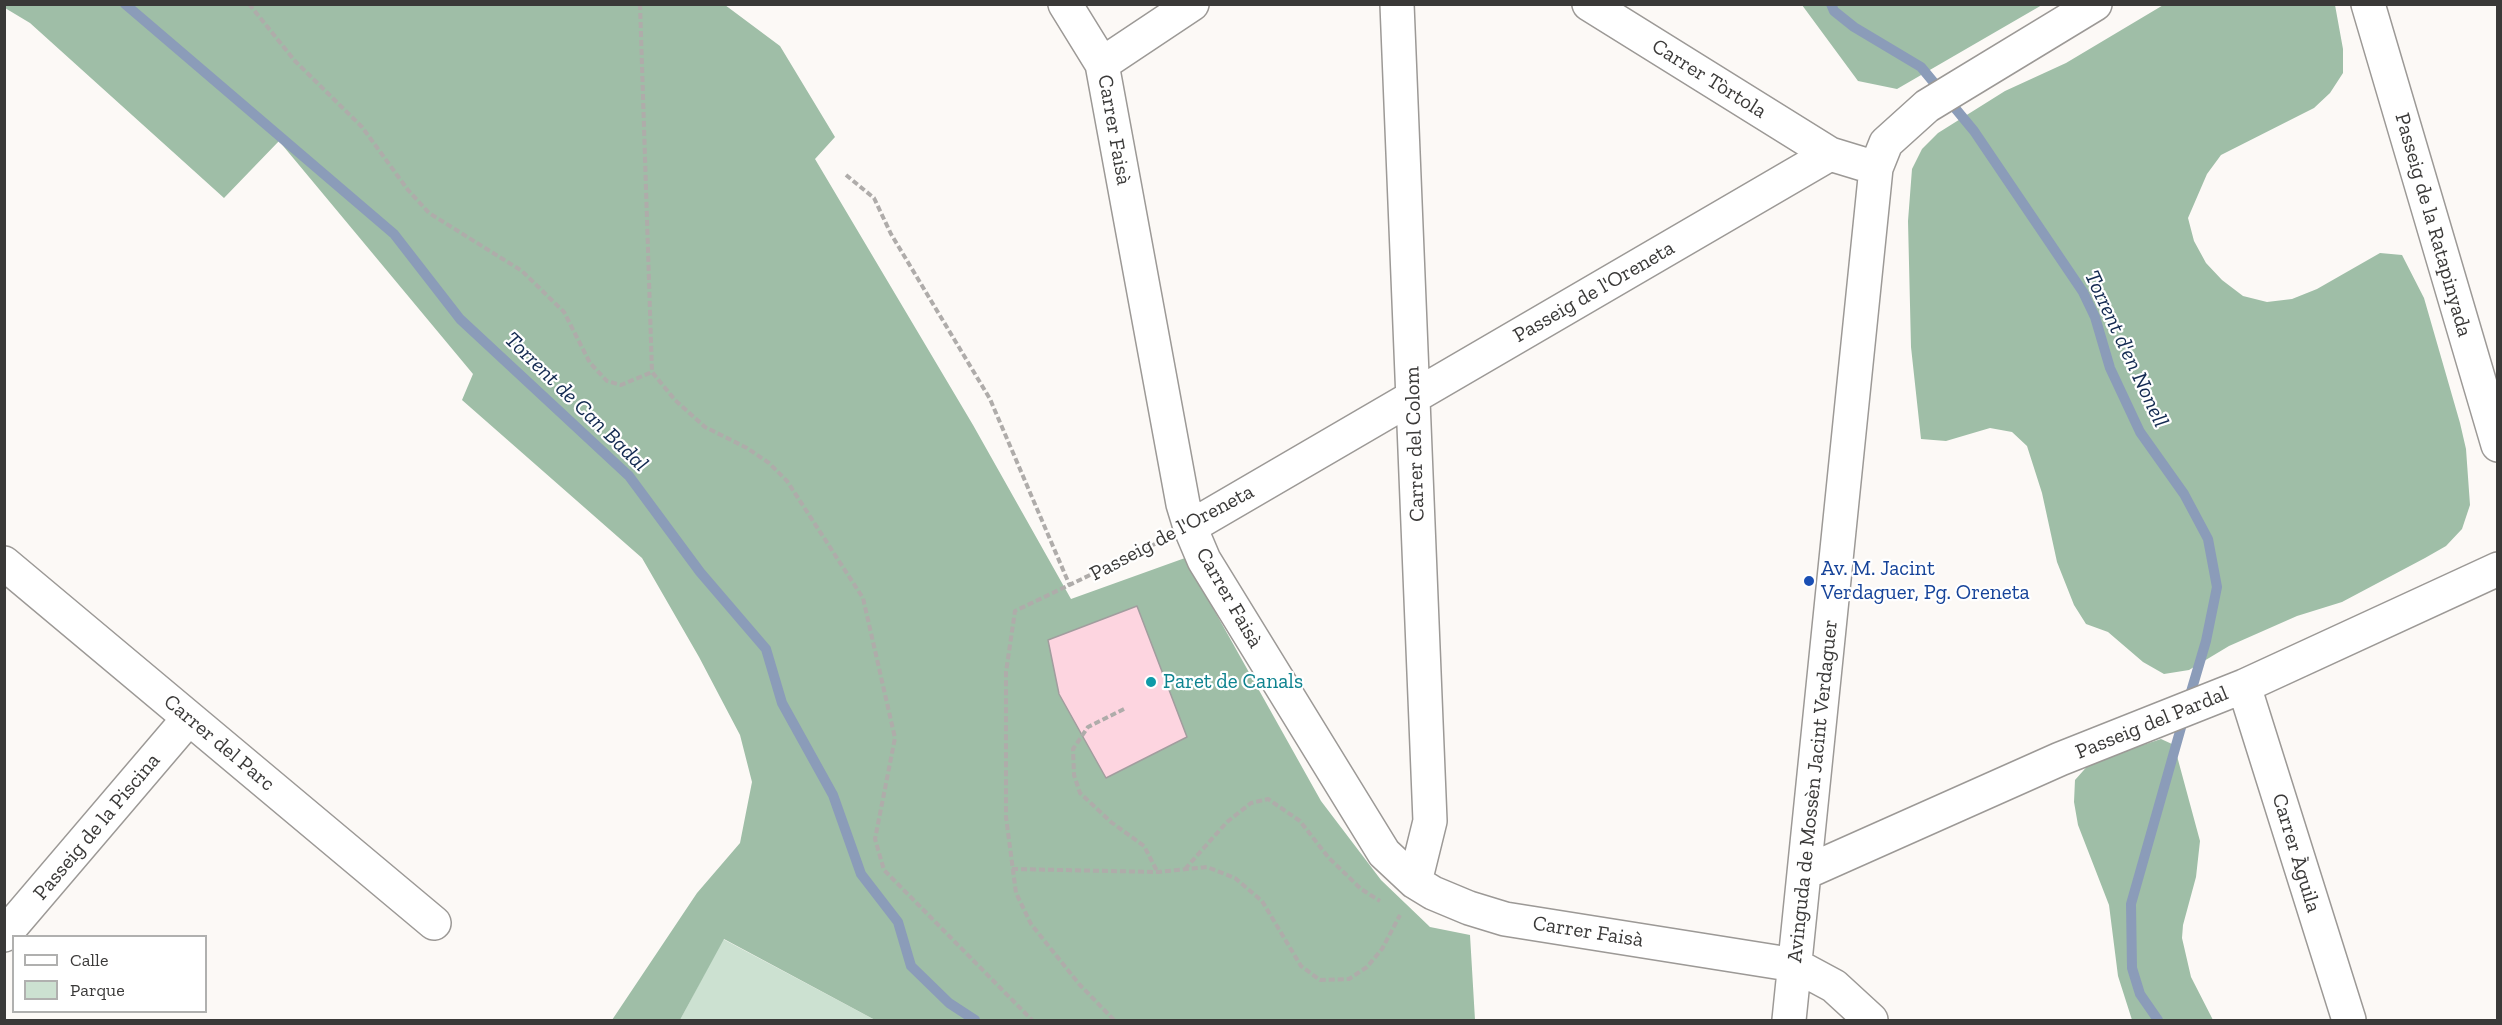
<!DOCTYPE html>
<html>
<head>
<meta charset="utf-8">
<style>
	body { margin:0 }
	#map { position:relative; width:2502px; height:1025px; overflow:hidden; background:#fcf9f6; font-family:"Zilla Slab",serif }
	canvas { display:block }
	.frame { position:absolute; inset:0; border:6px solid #3a3938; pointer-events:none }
	.legend { position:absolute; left:12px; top:935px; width:195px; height:78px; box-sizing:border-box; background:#fff; border:2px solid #b0b0af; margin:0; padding:8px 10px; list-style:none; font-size:18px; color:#3a3938 }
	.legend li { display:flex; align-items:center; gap:12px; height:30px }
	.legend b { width:30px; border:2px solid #b0b0af }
</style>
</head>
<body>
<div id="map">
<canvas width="2502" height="1025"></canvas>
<div class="frame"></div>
<ul class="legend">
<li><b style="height:8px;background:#fff"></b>Calle</li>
<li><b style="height:16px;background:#cce1d1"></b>Parque</li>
</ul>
</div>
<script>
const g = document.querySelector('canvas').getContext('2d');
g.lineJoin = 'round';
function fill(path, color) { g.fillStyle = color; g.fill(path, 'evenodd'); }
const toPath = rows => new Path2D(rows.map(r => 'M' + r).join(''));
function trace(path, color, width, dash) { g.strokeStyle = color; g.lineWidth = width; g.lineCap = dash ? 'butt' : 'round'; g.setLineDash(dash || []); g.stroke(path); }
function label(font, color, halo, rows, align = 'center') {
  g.font = font + ' "Zilla Slab",serif'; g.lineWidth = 4.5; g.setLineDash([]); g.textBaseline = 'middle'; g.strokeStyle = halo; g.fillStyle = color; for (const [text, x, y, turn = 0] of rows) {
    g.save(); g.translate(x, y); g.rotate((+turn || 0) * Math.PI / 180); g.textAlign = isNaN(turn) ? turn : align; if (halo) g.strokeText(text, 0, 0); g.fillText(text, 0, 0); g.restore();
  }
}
const green = toPath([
	[723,939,875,1020,680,1020]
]);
const forest = toPath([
	[5,4,725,5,780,46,835,137,815,159,973,425,1071,599,1185,558,1321,801,1381,880,1430,927,1470,935,1475,1020,875,1020,724,939,680,1020,612,1020,697,893,740,843,752,782,740,735,699,657,642,558,462,400,473,374,279,141,224,198,30,23,5,8],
	[2165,4,2335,5,2343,49,2343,73,2330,93,2314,108,2221,155,2207,174,2188,218,2194,241,2206,263,2222,280,2243,296,2267,302,2292,299,2317,289,2380,253,2402,255,2424,298,2460,423,2466,449,2470,505,2462,529,2446,546,2425,558,2342,602,2297,616,2229,646,2189,670,2164,674,2143,662,2108,632,2086,624,2074,605,2057,562,2042,493,2027,446,2012,432,1990,428,1946,441,1921,439,1911,347,1908,221,1912,169,1922,149,1938,133,2005,91,2066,63],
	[1802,5,2042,5,1897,89,1858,81],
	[2161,739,2172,744,2177,756,2200,841,2196,877,2183,925,2182,938,2191,977,2213,1020,2132,1020,2118,976,2109,905,2078,825,2074,802,2075,780,2091,762]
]);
const stream = toPath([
	[125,4,394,234,460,319,629,476,700,572,766,649,782,703,833,795,861,874,898,922,911,966,949,1003,975,1020],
	[1831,4,1834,11,1854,27,1921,67,1974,131,2083,292,2095,317,2110,368,2140,432,2184,494,2208,539,2217,587,2206,641,2188,702],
	[2158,1020,2140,994,2132,968,2131,904,2184,717]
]);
const building = toPath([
	[1137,606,1187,737,1106,778,1059,694,1048,640,1137,606]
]);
const path = toPath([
	[249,4,295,61,362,127,408,190,429,213,522,271,564,312,590,363,607,381,621,385,652,372],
	[640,4,652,372,675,400,705,427,747,448,769,463,787,481,863,598,895,738,875,839,884,870,1032,1020],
	[846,175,874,198,891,234,990,399,1070,586],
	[1124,709,1088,727,1073,749,1074,775,1080,793,1111,822,1144,846,1157,871],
	[1012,869,1158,872,1207,867,1235,878,1262,901,1301,966,1320,980,1349,979,1367,967,1382,949,1400,915],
	[1185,869,1227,822,1251,803,1268,799,1300,821,1328,857,1361,889,1380,901],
	[1114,1020,1079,984,1031,924,1016,893,1006,817,1006,672,1015,611,1159,542]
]);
const minor = toPath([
	[1065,4,1102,64,1183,504,1190,527,1204,560,1384,853,1415,882,1433,893,1469,908,1505,919,1795,965,1834,986,1871,1020],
	[1397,4,1430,821,1415,882],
	[1589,4,1830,154,1876,168],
	[2368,4,2498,445],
	[1102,64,1192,4],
	[1190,527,1830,154],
	[4,563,434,923],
	[2244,686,2349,1020],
	[1804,873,2060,759,2244,686,2498,569],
	[4,935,189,718],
	[1789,1020,1876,168,1886,143,1927,106,2095,4]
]);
const markers = [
	[1809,581,6,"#1a4fb4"],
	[1151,682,6,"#0f9aa8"]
];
const streetNames = [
	["Carrer Tòrtola",1709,79,32],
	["Carrer Faisà",1114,130,80],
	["Passeig de la Ratapinyada",2433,225,74],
	["Passeig de l'Oreneta",1594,292,-30],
	["Carrer del Colom",1415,444,-92],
	["Passeig de l'Oreneta",1172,533,-28],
	["Carrer Faisà",1229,598,60],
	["Passeig del Pardal",2152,723,-22],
	["Carrer del Parc",219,743,40],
	["Avinguda de Mossèn Jacint Verdaguer",1813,791,-84],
	["Passeig de la Piscina",97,827,-50],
	["Carrer Àguila",2296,853,73],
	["Carrer Faisà",1588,932,9]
];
const transitNames = [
	["Av. M. Jacint",1821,569],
	["Verdaguer, Pg. Oreneta",1821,593]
];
const cultureNames = [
	["Paret de Canals",1163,682]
];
const waterNames = [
	["Torrent d'en Nonell",2126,349,65],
	["Torrent de Can Badal",576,402,44]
];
fill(green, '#cce1d1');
fill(forest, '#9fbea7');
trace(stream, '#8b9cb9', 10);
fill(building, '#fdd5e0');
trace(building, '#a19d9e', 1.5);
trace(minor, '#9c9996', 36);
trace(path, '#afacaa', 4, [6, 3]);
trace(minor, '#fff', 33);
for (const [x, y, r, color] of markers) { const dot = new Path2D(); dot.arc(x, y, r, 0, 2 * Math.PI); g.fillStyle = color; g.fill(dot); trace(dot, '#fff', 2); }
label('21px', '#3a3938', '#fff', streetNames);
label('21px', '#164399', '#fff', transitNames, 'left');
label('21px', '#0d838f', '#fff', cultureNames, 'left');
label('italic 22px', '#132a51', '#fff', waterNames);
</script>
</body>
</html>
